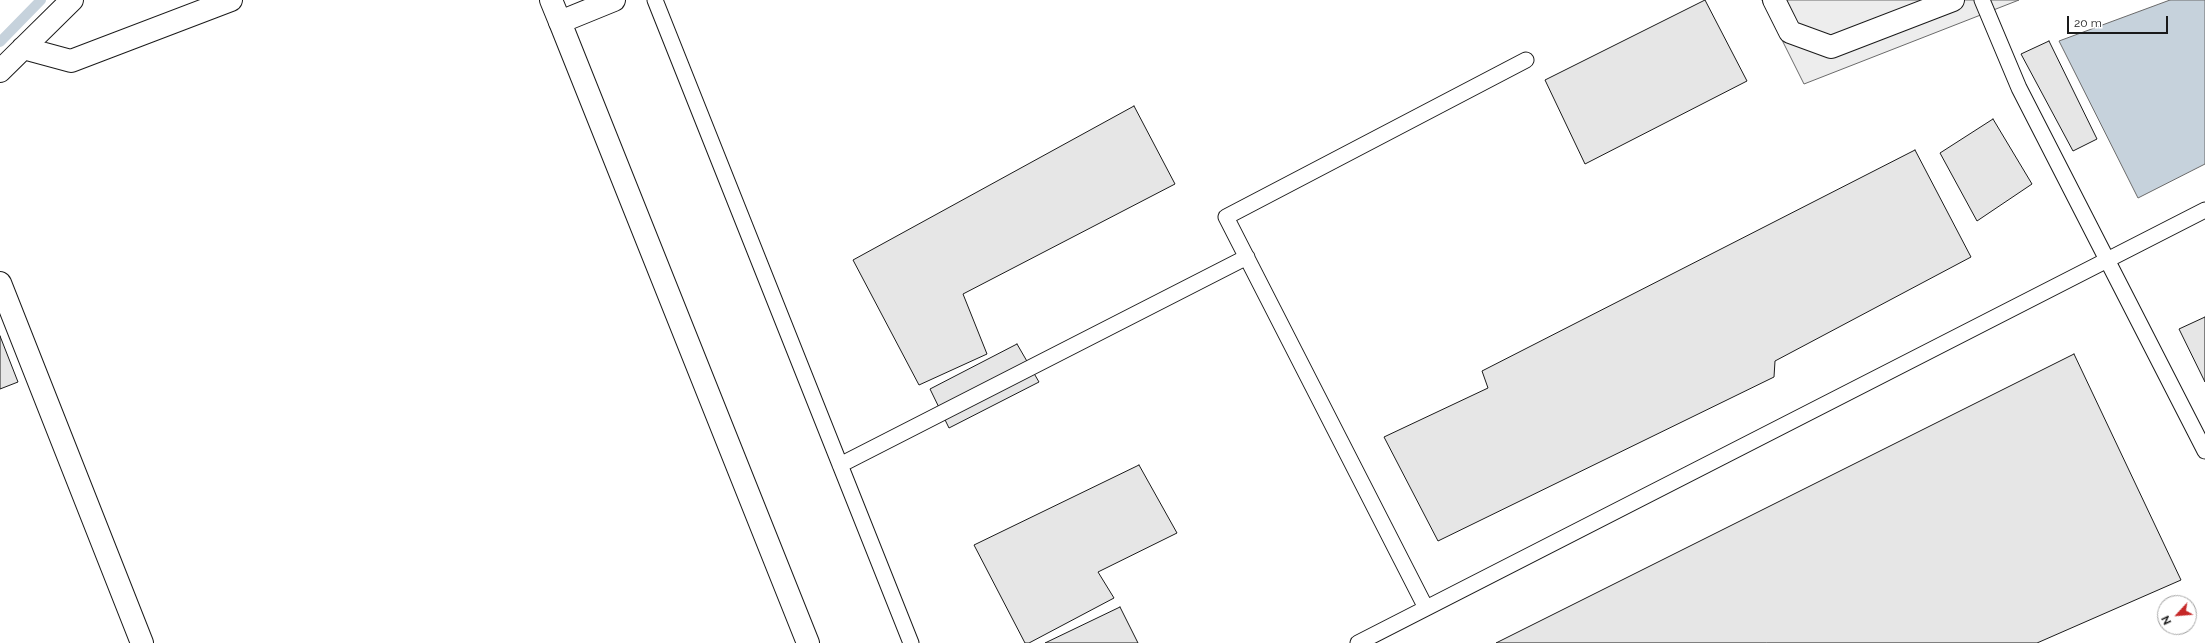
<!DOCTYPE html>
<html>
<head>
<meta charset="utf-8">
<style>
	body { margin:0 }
	#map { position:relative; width:2205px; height:643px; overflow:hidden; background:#fff; font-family:Raleway,sans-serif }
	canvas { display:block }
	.north { position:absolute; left:2157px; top:595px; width:40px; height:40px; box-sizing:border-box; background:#fff; border:1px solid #a3a3a3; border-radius:50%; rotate:244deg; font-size:11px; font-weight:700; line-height:16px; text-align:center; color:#1a1a1a }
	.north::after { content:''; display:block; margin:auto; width:14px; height:18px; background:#c62828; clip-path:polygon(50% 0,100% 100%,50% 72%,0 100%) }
	.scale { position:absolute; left:2067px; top:16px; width:101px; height:18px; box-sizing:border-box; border:2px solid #1a1a1a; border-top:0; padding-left:5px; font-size:12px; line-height:14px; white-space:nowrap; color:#1a1a1a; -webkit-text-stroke:3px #fff; paint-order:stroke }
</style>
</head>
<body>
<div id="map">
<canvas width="2205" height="643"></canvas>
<div class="north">N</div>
<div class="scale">20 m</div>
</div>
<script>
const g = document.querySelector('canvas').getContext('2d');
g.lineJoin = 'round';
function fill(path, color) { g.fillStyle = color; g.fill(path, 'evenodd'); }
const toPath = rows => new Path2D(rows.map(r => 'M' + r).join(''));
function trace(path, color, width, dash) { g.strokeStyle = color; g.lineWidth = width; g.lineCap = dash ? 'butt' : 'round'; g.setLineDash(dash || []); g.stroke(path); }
const parking = toPath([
	[1762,0,2019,0,1804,84,1762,0]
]);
const water = toPath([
	[2170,0,2205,0,2205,164,2138,198,2059,41,2170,0]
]);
const stream = toPath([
	[0,42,41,0]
]);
const building = toPath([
	[1705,0,1747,81,1585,164,1545,80,1705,0],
	[2049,41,2097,139,2073,151,2021,54,2049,41],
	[1134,106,1175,184,963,294,987,354,919,385,853,260,1134,106],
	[1993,119,2032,184,1977,221,1940,153,1993,119],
	[1915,150,1971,257,1775,361,1774,377,1438,541,1384,437,1488,388,1482,371,1915,150],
	[2205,317,2205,382,2179,329,2205,317],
	[0,336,18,382,0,389,0,336],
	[1017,344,1039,382,949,428,930,389,1017,344],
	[2074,354,2181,580,2037,643,1496,643,2074,354],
	[1139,465,1177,533,1098,572,1114,598,1029,643,1025,643,974,545,1139,465],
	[1120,607,1138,643,1045,643,1120,607]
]);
const service = toPath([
	[655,0,911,643],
	[1982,0,2019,88,2205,451],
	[840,465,1247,257],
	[1426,608,1226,217,1526,60],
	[1358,643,2205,210]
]);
const minor = toPath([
	[614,0,560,22,808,643],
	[1774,0,1790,32,1831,47,1953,0],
	[0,283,142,643]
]);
const tertiary = toPath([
	[551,0,560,22],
	[23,48,71,61,231,0],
	[0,71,72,0]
]);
fill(parking, '#ededed');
trace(parking, '#6a6a6a', 1);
fill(water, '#c6d2dc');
trace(water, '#6a6a6a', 1);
trace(stream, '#c6d2dc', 10);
fill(building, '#e6e6e6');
trace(building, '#1a1a1a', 1);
trace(service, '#1a1a1a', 17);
trace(minor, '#1a1a1a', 24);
trace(tertiary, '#1a1a1a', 24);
trace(service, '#fff', 15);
trace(minor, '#fff', 22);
trace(tertiary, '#fff', 22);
</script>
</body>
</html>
